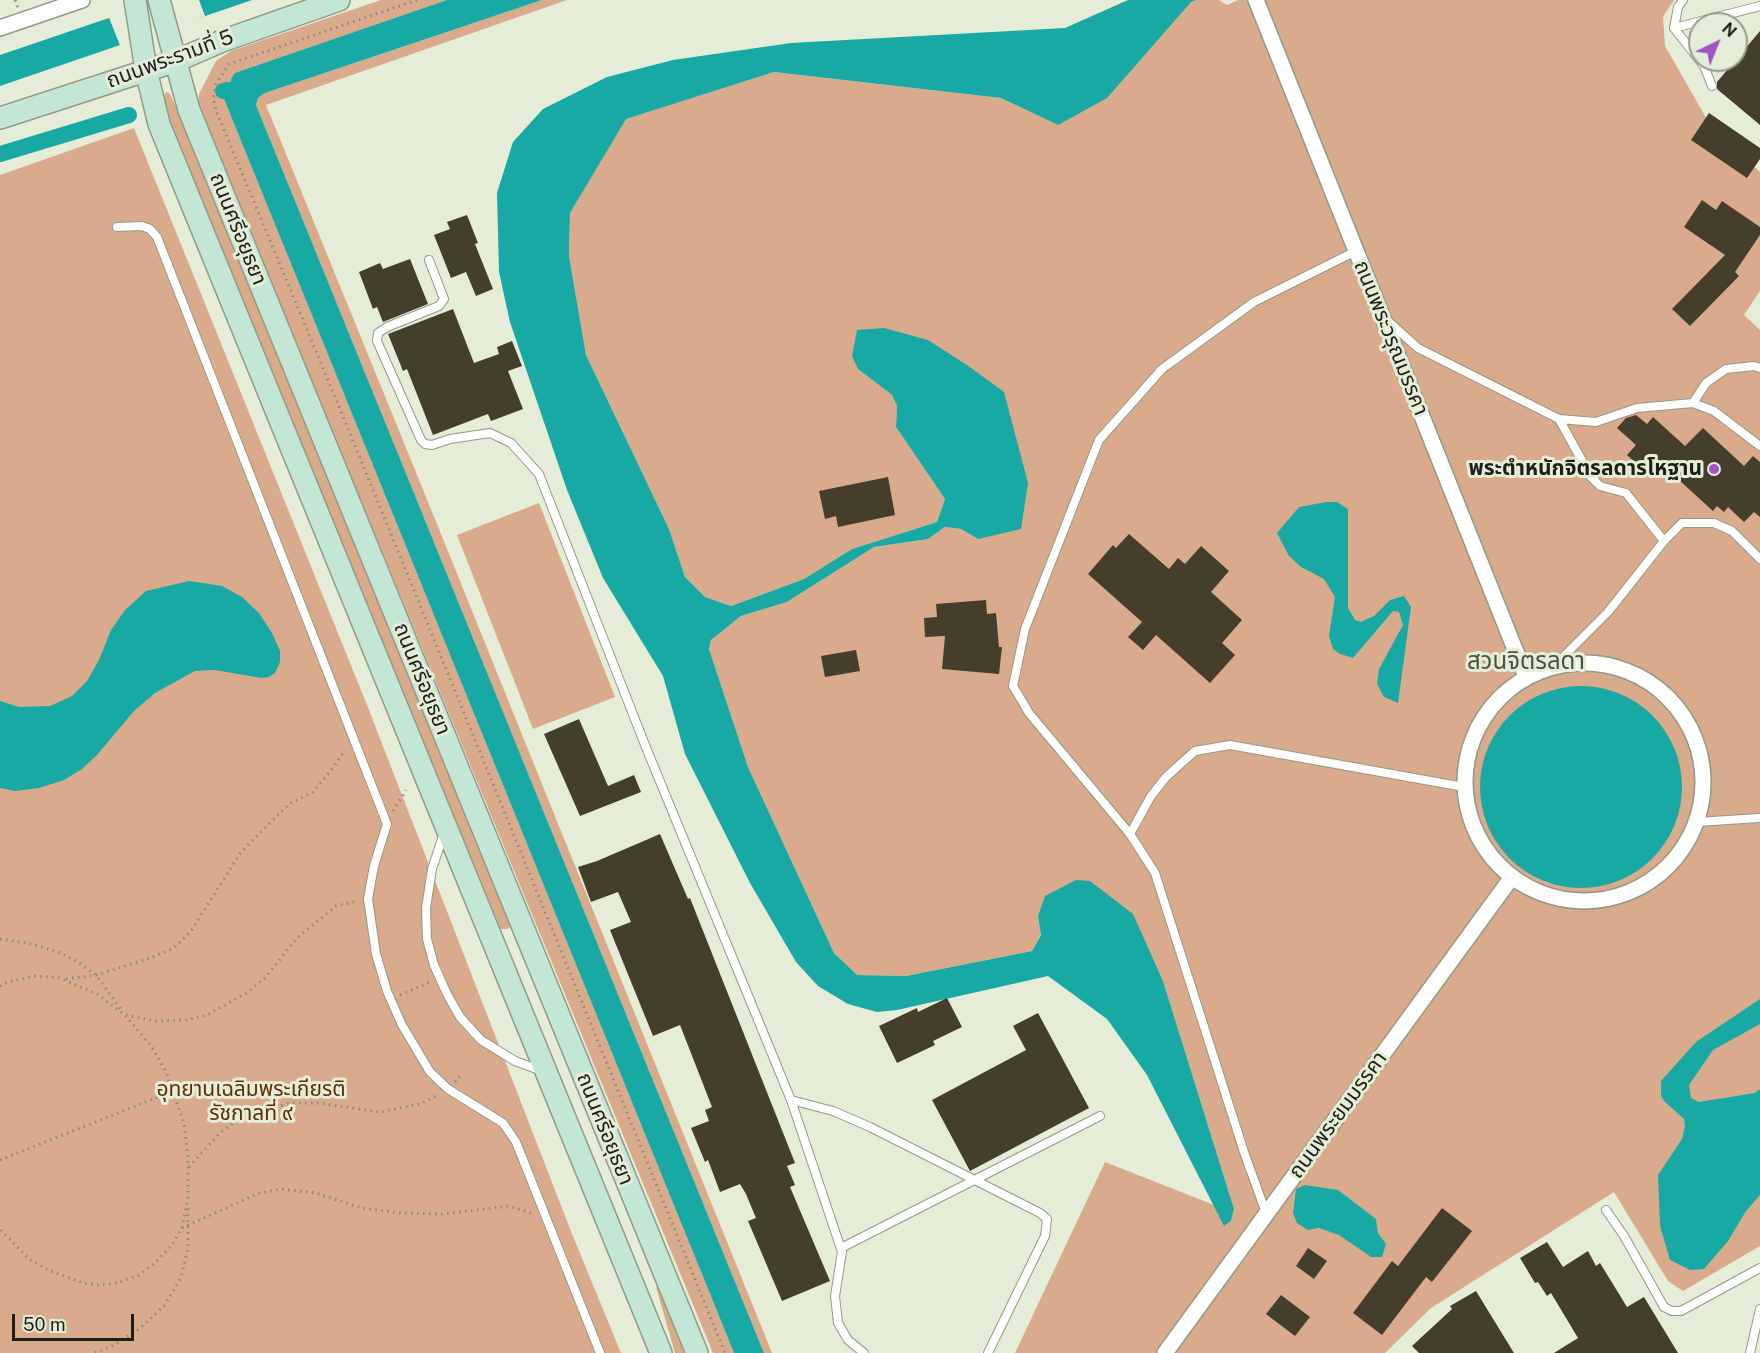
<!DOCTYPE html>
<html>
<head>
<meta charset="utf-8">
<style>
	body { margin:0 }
	#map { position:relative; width:1760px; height:1353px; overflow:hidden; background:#e5ecd7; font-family:"Public Sans",sans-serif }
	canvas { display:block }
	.north { position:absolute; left:1688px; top:12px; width:60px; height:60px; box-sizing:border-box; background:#e5ecd7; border:2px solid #959a8b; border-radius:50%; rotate:43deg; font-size:16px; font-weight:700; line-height:24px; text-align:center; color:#1d2018 }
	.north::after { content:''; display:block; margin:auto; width:21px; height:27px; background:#a154c6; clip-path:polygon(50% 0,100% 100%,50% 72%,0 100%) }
	.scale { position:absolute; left:12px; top:1314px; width:122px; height:27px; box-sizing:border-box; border:3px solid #1d2018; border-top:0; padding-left:8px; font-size:18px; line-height:21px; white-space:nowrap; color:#1d2018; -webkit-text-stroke:4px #e5ecd7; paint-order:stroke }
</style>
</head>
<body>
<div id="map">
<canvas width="1760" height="1353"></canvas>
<div class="north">N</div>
<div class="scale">50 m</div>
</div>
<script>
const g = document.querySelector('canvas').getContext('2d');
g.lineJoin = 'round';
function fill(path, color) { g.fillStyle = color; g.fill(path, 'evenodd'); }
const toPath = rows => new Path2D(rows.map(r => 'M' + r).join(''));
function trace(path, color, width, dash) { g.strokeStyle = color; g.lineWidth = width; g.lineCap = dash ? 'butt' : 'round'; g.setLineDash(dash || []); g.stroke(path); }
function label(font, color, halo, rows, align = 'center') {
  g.font = font + ' "Public Sans","Noto Sans Thai",sans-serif'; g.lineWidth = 6; g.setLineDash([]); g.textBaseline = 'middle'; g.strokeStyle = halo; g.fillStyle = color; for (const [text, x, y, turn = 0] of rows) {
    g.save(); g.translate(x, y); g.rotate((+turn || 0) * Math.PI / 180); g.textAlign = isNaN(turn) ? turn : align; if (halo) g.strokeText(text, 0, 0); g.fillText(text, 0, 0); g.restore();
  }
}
const green = toPath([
	[381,0,447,0,236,73,232,77,224,99,734,1353,713,1353,198,105,199,94,216,61,231,51],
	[542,0,567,0,266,105,409,455,772,1353,764,1353,256,105,258,98,265,93],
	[1197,0,1219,0,1227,5,1238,0,1674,0,1663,17,1665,46,1712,128,1760,172,1760,291,1744,315,1760,330,1760,1246,1683,1291,1668,1281,1614,1192,1431,1308,1385,1353,1015,1353,1105,1162,1214,1205,1224,1225,1231,1221,1234,1209,1163,981,1132,914,1038,916,1041,934,1032,951,906,976,857,975,834,953,748,767,709,649,711,640,741,616,787,602,874,547,928,539,945,527,961,529,978,539,1028,483,858,369,892,395,897,406,896,427,945,499,937,522,852,549,804,579,731,606,705,597,685,577,669,529,586,355,569,256,570,213,625,119,774,72,1001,98,1058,125,1191,2],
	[166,92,170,94,195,147,512,923,508,929,501,929,499,925,172,131,164,96],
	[134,128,369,710,572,1234,621,1353,0,1353,0,175],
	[539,503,615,697,533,729,457,535],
	[662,1285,689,1353,675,1353,656,1287]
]);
const water = toPath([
	[162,0,252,0,0,86,0,55],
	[447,0,542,0,265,93,258,98,256,105,764,1353,734,1353,224,99,232,77,235,73],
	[1128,0,1197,0,1191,2,1107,98,1058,125,1001,98,774,72,626,119,570,213,569,256,586,355,669,529,685,577,705,597,731,606,804,579,852,549,937,522,945,499,896,427,897,406,892,395,858,369,852,356,857,330,884,328,928,340,967,365,1004,392,1028,483,1021,529,978,539,961,529,945,527,928,539,874,547,787,602,741,616,711,640,709,649,748,767,834,953,857,975,906,976,1032,951,1041,935,1038,916,1045,896,1076,880,1090,881,1133,914,1163,981,1234,1209,1231,1221,1224,1226,1147,1075,1107,1019,1048,976,897,1010,877,1012,848,1004,818,986,796,962,750,883,685,754,663,676,603,578,567,490,510,322,499,272,497,193,513,142,543,109,607,77,673,60,791,43,1065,28],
	[1326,502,1337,502,1348,509,1348,608,1355,620,1361,622,1374,616,1390,600,1404,596,1411,607,1398,703,1384,697,1377,684,1379,669,1403,625,1399,612,1393,611,1353,658,1340,654,1333,649,1329,636,1335,597,1324,579,1301,567,1289,556,1277,533,1299,507],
	[189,581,222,586,242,597,259,613,272,633,280,651,280,662,275,673,269,677,261,678,215,670,195,671,155,693,134,711,97,755,82,769,64,780,39,788,15,791,0,788,0,701,19,707,50,706,72,696,87,681,99,660,111,630,125,610,146,591],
	'1480 787a101 101 0 1 1 202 0a101 101 0 1 1-202 0Z',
	[1760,999,1760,1024,1713,1050,1689,1085,1691,1098,1699,1102,1755,1093,1760,1089,1760,1195,1746,1211,1728,1241,1704,1269,1690,1270,1670,1260,1660,1226,1658,1175,1682,1139,1685,1126,1684,1119,1665,1102,1661,1096,1661,1081,1696,1042],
	[1305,1185,1338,1190,1376,1219,1378,1233,1386,1244,1382,1257,1371,1257,1339,1235,1319,1228,1308,1230,1297,1223,1293,1213,1296,1189]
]);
const pier = toPath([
	[152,0,199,0,205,16,121,48,108,15]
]);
const canal = toPath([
	[223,91,227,90],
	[0,154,129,115]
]);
const building = toPath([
	[1760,31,1760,125,1717,89,1717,82],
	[1709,113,1760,148,1760,159,1747,178,1691,140],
	[1702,200,1716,210,1722,201,1760,227,1760,235,1735,272,1739,276,1690,326,1672,309,1725,255,1684,227],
	[467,215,478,243,475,244,493,289,476,296,466,272,451,278,434,235,450,229,447,222],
	[410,259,428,304,383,322,377,307,373,309,359,272,380,263,383,269],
	[453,309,474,363,499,354,497,347,512,341,522,366,508,371,523,409,491,421,488,414,433,435,407,369,403,371,388,334],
	[1636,415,1647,424,1653,417,1685,446,1703,428,1744,466,1753,456,1760,462,1760,517,1754,512,1744,522,1728,507,1724,512,1717,506,1713,511,1657,460,1646,472,1627,455,1636,445,1617,428,1626,418],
	[888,477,895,515,838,527,836,516,825,519,819,491],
	[1129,534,1169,569,1178,558,1185,564,1201,546,1229,571,1211,592,1242,620,1222,643,1235,655,1210,683,1156,635,1143,650,1128,637,1142,622,1088,574,1113,545,1116,548],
	[986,600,987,614,996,613,999,647,1002,647,999,674,942,669,945,636,925,637,924,618,937,617,936,604],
	[856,650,860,671,825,677,821,656],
	[579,719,608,786,634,775,641,792,580,816,544,734],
	[660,834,688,899,690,898,795,1163,787,1166,795,1185,790,1187,830,1281,782,1301,748,1221,756,1218,746,1194,740,1184,720,1192,708,1160,705,1162,691,1128,709,1121,705,1110,712,1107,680,1025,653,1036,610,930,631,922,618,892,591,902,578,867,597,861],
	[947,998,962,1027,933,1041,935,1045,897,1063,879,1026,917,1008,918,1012],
	[1038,1013,1089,1108,970,1171,932,1100,1026,1050,1013,1026],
	[1442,1208,1472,1231,1432,1282,1426,1277,1382,1335,1353,1313,1392,1261,1398,1266],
	[1547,1242,1563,1267,1588,1251,1596,1266,1600,1263,1627,1307,1644,1297,1678,1353,1554,1353,1578,1338,1551,1293,1547,1296,1538,1282,1535,1283,1520,1258],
	[1308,1248,1327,1261,1314,1279,1296,1266],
	[1476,1291,1514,1353,1419,1353,1412,1346,1452,1309,1450,1306],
	[1281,1295,1310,1317,1295,1336,1266,1314]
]);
const path = toPath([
	[15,0,18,8],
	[417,0,229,64,216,84,213,98,217,113,340,409,725,1353],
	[393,811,406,790],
	[0,939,32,944,58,952,78,962,96,975,122,1011],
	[66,979,96,975,150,958,174,948,191,931,241,852,289,804,313,792,333,768,345,750],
	[0,986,4,983,36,976,60,978,97,994,125,1015,152,1047,166,1072,184,1123,188,1158,188,1198,182,1228,172,1245,155,1263,139,1275,117,1283,99,1285,83,1283,48,1270,29,1259,0,1229],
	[400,995,430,982],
	[126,1015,155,1021,186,1020,207,1015,248,992,265,978,297,938,336,906,358,901],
	[455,1082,462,1074],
	[0,1160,173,1091],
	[189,1167,220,1133,236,1121,259,1112,290,1103,317,1103,380,1112,420,1104,438,1095],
	[182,1228,257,1194,280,1189,316,1193,361,1208,401,1213,442,1214,509,1206,531,1213],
	[95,1353,114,1345,139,1329,164,1306,181,1278,185,1261,188,1249,188,1205]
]);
const lane = toPath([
	[1683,0,1678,7,1674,28,1704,66,1712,86],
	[1674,28,1760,6],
	[117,227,142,226,150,229,157,237,387,824,374,866,368,899,376,954,387,991,402,1025,430,1072,448,1089,503,1123,516,1142,600,1353],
	[429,260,444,299,439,306,387,327,378,333,377,341,421,440,425,444,432,445,450,439,490,433,511,443,539,474,645,745,791,1100,842,1252,835,1296,838,1323,848,1340,864,1353],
	[1389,322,1418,348,1559,419,1596,422,1637,408,1693,403,1714,411,1760,446],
	[1693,403,1706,383,1726,369,1754,366,1760,368],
	[1559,419,1591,477,1600,486,1626,493,1664,541],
	[1555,665,1608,612,1664,541,1682,523,1714,523,1732,531,1760,559],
	[1696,822,1760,818],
	[444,833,432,869,426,908,427,939,434,965,447,994,460,1017,481,1040,515,1061,542,1071],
	[1130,834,1151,796,1166,777,1195,751,1230,745,1464,787],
	[791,1100,833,1111,870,1127,1040,1213,1047,1219,1045,1236,988,1353],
	[1606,1210,1624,1236,1664,1307,1672,1311,1681,1311,1760,1268],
	[1266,1213,1244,1152,1155,873,1130,834,1029,713,1013,686,1025,629,1099,440,1162,369,1254,302,1356,251],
	[841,1248,1100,1116],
	[1750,1353,1760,1309]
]);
const street = toPath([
	[1256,0,1526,677],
	[0,28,82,0],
	'1465 782a119 119 0 1 1 238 0a119 119 0 1 1-238 0Z',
	[1165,1353,1512,877]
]);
const secondary = toPath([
	[135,0,146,70,159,124,661,1353],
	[159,0,189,110,697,1353],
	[0,118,176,61,222,41,339,0]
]);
const markers = [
	[1714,469,6,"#a154c6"]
];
const streetNames = [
	["ถนนพระรามที่ 5",170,59,-20],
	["ถนนศรีอยุธยา",238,229,68],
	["ถนนพระวรุณมรรคา",1391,338,68],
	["ถนนศรีอยุธยา",422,679,68],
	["ถนนพระยมมรรคา",1338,1115,-54],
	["ถนนศรีอยุธยา",605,1129,68]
];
const poiNames = [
	["พระตำหนักจิตรลดารโหฐาน",1702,469]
];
const parkNames = [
	["อุทยานเฉลิมพระเกียรติ",251,1090],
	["รัชกาลที่ ๙",251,1114]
];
const quarterNames = [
	["สวนจิตรลดา",1526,662]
];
fill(green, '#d9ab8c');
fill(water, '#18a9a4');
fill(pier, '#e5ecd7');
trace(canal, '#18a9a4', 16);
fill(building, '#453e2d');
trace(lane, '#929985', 10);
trace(street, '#929985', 18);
trace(secondary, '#929985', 24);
trace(path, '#868b7c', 3, [1.5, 4.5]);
trace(lane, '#fff', 8);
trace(street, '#fff', 15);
trace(secondary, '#c4e6d4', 21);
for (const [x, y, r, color] of markers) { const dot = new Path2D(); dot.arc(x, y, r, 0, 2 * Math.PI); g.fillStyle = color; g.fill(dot); trace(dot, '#e5ecd7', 2); }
label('21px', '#1d2018', '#e5ecd7', streetNames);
label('bold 21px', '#1d2018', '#e5ecd7', poiNames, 'right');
label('21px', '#5e2f05', '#e5ecd7', parkNames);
label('24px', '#4b513f', '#e5ecd7', quarterNames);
</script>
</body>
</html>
